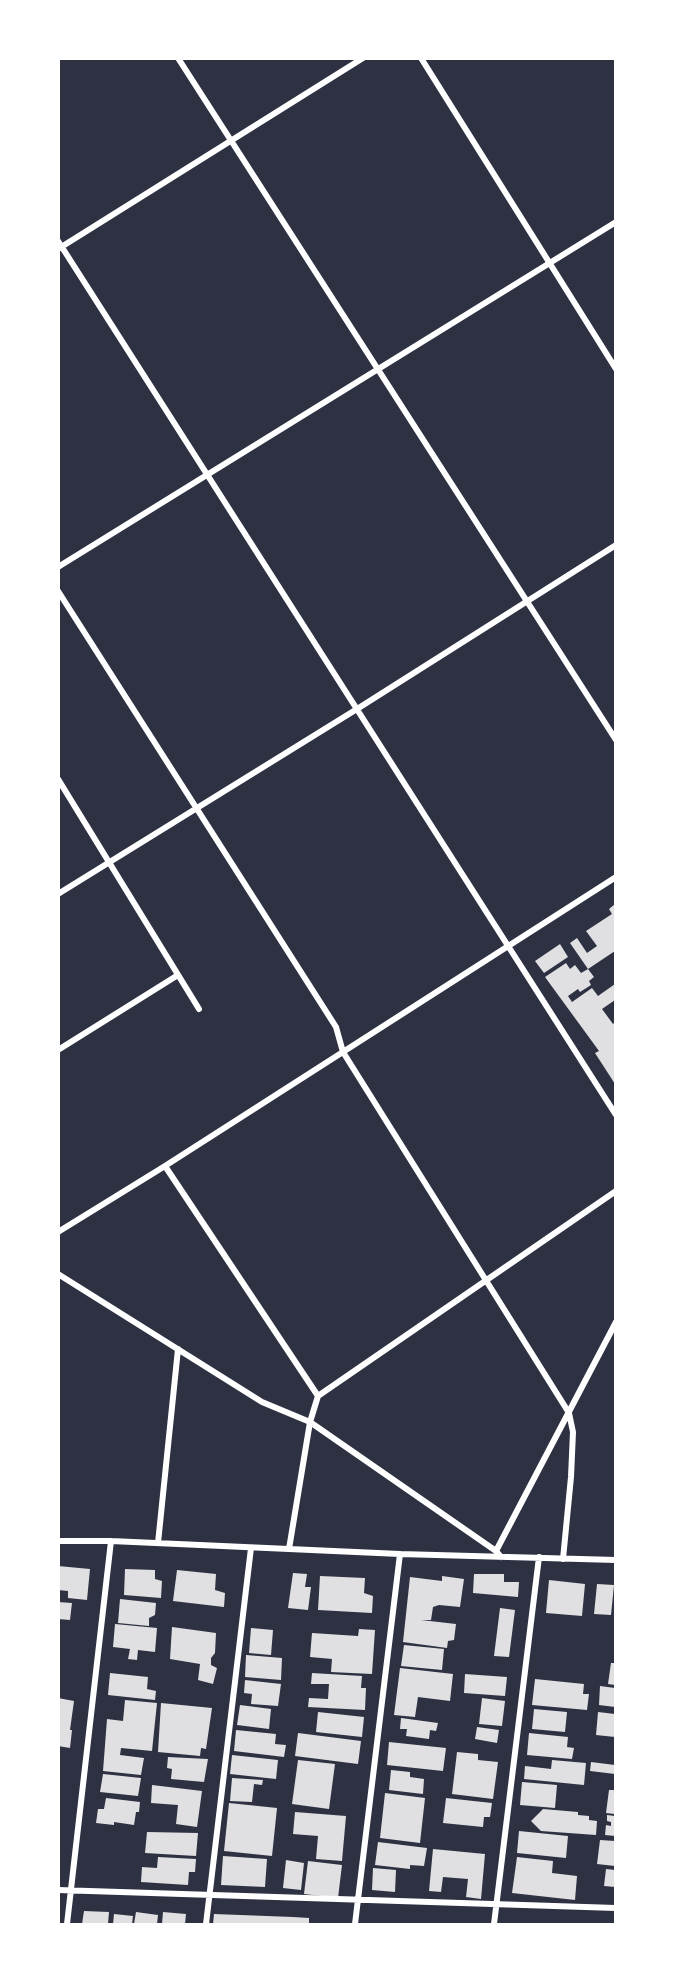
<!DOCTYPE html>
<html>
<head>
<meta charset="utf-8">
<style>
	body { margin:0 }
	#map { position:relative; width:674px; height:1983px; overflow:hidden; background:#2d3142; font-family:"Archivo Narrow",sans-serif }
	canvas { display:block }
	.frame { position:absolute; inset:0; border:60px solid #fff; pointer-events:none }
</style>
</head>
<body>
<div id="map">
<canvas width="674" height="1983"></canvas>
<div class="frame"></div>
</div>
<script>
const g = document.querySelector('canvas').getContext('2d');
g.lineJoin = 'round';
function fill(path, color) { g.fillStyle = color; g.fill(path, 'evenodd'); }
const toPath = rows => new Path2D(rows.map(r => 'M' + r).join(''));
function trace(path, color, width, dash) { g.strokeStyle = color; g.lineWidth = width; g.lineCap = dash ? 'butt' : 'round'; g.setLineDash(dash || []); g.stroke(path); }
const building = toPath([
	[615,904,615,951,588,969,570,943,577,938,587,953,597,946,586,931,612,914,609,909],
	[560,944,568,957,544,973,535,961],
	[566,963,570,969,575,965,581,973,588,969,594,977,589,981,591,985,580,992,578,989,568,996,572,1002,592,988,598,996,615,984,615,1000,602,1009,613,1024,615,1022,614,1060,615,1084,595,1053,599,1051,545,977],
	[58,1566,90,1569,87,1600,68,1598,68,1591,58,1590],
	[125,1569,155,1570,155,1579,162,1581,161,1598,124,1595],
	[177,1570,216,1574,215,1590,225,1593,224,1607,173,1601],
	[293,1573,307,1574,305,1587,311,1587,308,1610,288,1608],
	[474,1574,504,1574,504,1582,519,1582,518,1597,473,1593],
	[320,1576,365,1578,364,1593,373,1596,372,1613,318,1610],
	[442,1576,464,1579,460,1607,439,1605,433,1607,431,1620,421,1620,456,1624,454,1640,448,1641,447,1648,403,1642,410,1577,442,1581],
	[549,1580,585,1584,582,1616,546,1613],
	[597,1584,614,1585,611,1615,594,1614],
	[120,1599,156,1603,155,1615,149,1618,149,1626,118,1623],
	[58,1602,72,1603,70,1620,58,1619],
	[500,1608,515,1610,509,1657,494,1656],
	[115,1624,157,1628,155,1652,138,1650,137,1660,128,1659,130,1649,113,1647],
	[172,1627,216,1633,215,1653,211,1658,211,1665,217,1668,213,1684,198,1680,200,1664,170,1659],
	[251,1628,273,1630,271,1655,249,1653],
	[359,1629,375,1630,372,1674,331,1672,332,1659,310,1657,312,1633,358,1636],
	[404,1645,444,1649,442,1670,401,1666],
	[246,1655,282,1658,281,1680,245,1677],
	[611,1663,615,1663,615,1685,608,1684],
	[400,1668,453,1674,450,1701,418,1697,415,1717,394,1715],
	[110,1673,148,1677,147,1689,156,1691,155,1700,108,1695],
	[312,1673,362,1676,361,1688,366,1688,365,1710,308,1707,309,1698,328,1699,329,1684,311,1684],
	[465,1674,507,1677,505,1696,464,1693],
	[535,1679,584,1684,583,1694,589,1694,587,1710,532,1705],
	[245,1680,281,1684,278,1706,251,1704,252,1694,244,1693],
	[600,1686,615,1688,615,1707,599,1705],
	[58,1698,74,1701,70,1730,72,1730,70,1748,58,1746],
	[482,1698,505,1701,502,1726,479,1724],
	[125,1700,157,1703,152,1751,121,1748,120,1755,144,1758,141,1775,103,1771,107,1719,123,1721],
	[161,1703,212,1708,206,1749,201,1748,200,1756,158,1752],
	[240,1705,271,1709,269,1729,237,1725],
	[534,1709,567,1712,565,1732,532,1729],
	[318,1712,364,1717,362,1737,316,1732],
	[598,1712,615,1714,615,1737,596,1735],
	[401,1718,438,1723,436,1731,430,1730,429,1739,406,1736,407,1729,400,1729],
	[477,1727,499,1730,497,1743,475,1739],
	[236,1730,276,1734,275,1744,286,1745,284,1757,234,1751],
	[298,1733,361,1741,358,1764,295,1756],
	[529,1733,568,1737,567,1747,574,1748,572,1759,527,1755],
	[389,1742,446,1748,443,1771,387,1765],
	[457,1752,478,1754,478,1760,498,1762,493,1799,452,1794],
	[232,1755,278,1760,276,1779,230,1774],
	[168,1757,208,1759,204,1782,171,1779,172,1769,167,1768],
	[298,1760,335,1764,329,1809,292,1804],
	[552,1760,586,1763,584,1785,524,1779,525,1766,551,1769],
	[591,1762,615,1765,615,1774,590,1771],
	[391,1770,410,1772,410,1777,424,1779,423,1794,389,1790],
	[103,1774,141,1778,138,1796,100,1792],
	[232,1778,263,1780,262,1785,254,1784,252,1802,230,1801],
	[522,1782,557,1785,555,1808,520,1805],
	[152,1785,202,1791,197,1827,176,1824,178,1805,151,1803],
	[609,1790,615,1790,615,1814,606,1813],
	[385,1793,425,1798,420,1843,380,1838],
	[106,1798,140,1802,139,1812,136,1812,134,1825,114,1822,114,1825,96,1823,98,1809,104,1809],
	[446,1798,492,1803,490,1817,484,1817,483,1827,443,1823],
	[229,1803,277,1808,272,1856,224,1851],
	[543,1809,578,1812,578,1815,589,1816,589,1820,597,1821,596,1835,541,1831,531,1821],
	[295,1812,346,1816,342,1861,316,1859,318,1836,293,1834],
	[607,1815,615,1816,615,1836,605,1835,606,1825,611,1826,611,1822,607,1821],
	[519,1831,568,1836,566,1858,517,1853],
	[147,1832,198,1833,196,1856,145,1853],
	[600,1840,615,1841,615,1866,597,1864],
	[378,1842,427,1848,424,1866,410,1865,410,1869,375,1865],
	[433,1849,485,1854,481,1899,466,1897,468,1879,443,1877,441,1892,429,1891],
	[223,1856,267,1859,265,1887,221,1885],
	[158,1857,196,1859,195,1872,189,1872,188,1885,141,1882,142,1867,157,1868],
	[517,1857,553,1861,552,1873,577,1876,575,1900,512,1893],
	[286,1860,304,1863,301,1890,283,1888],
	[308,1861,342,1865,338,1898,304,1894],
	[373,1868,396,1870,395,1892,372,1890],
	[606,1869,615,1870,615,1887,604,1886],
	[84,1911,109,1912,108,1924,82,1924],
	[136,1912,158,1915,157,1924,134,1924],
	[163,1912,186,1914,185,1924,162,1924],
	[114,1914,133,1916,132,1924,113,1924],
	[214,1914,293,1917,309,1918,309,1924,213,1924]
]);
const minor = toPath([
	[178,58,616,740],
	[421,58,616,369],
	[58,241,616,1115],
	[58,249,363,58],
	[58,567,616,222],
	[58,591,336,1027,343,1052,569,1413,573,1432,571,1477,563,1559],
	[58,779,199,1009],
	[58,894,357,709,616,545],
	[58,1050,178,975],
	[165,1166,318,1396],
	[58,1232,165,1166,616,877],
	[58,1274,262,1402,310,1422,496,1551,501,1557],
	[58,1541,111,1541,400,1554,616,1560],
	[158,1543,178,1349],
	[289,1549,310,1422,318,1396,616,1191],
	[496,1551,616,1322],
	[58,1890,616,1908],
	[67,1924,111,1541],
	[206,1924,251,1548],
	[355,1924,400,1554],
	[494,1924,539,1557]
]);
fill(building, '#e0e0e3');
trace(minor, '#fff', 6);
</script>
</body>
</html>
